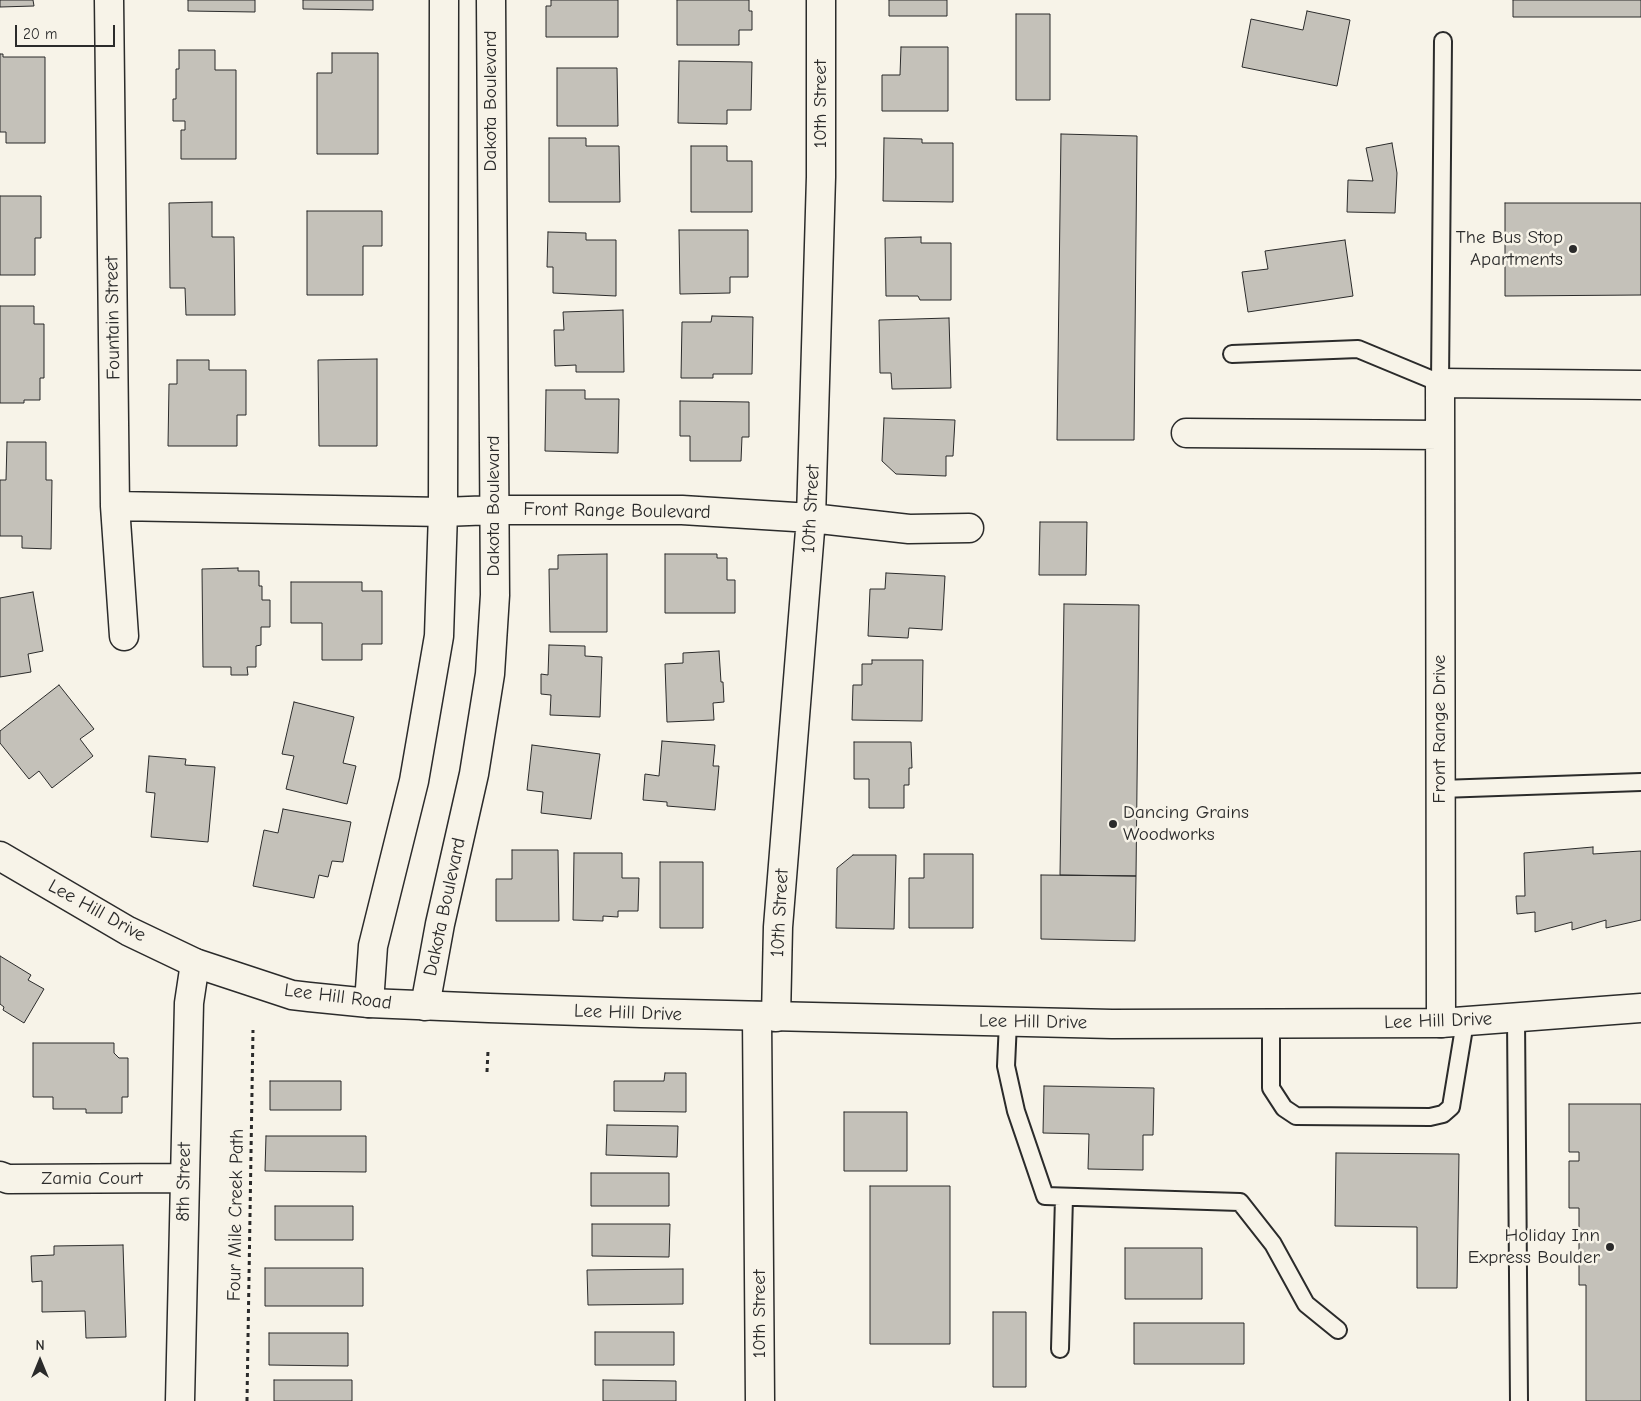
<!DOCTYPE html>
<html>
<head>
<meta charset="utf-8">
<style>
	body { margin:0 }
	#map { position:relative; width:1641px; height:1401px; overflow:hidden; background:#f7f3e8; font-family:"Comic Neue",sans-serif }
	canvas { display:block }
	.north { position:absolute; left:15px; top:1336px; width:50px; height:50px; -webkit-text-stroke:4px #f7f3e8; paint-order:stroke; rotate:0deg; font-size:14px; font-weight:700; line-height:20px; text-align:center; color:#2b2b2b }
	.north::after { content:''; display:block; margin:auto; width:18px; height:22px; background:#2b2b2b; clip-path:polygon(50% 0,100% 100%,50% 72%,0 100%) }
	.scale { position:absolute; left:15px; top:25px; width:100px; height:22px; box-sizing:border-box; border:2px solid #2b2b2b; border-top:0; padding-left:6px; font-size:15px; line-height:18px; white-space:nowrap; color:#2b2b2b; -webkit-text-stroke:4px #f7f3e8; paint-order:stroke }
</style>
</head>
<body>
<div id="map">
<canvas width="1641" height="1401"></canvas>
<div class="north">N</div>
<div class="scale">20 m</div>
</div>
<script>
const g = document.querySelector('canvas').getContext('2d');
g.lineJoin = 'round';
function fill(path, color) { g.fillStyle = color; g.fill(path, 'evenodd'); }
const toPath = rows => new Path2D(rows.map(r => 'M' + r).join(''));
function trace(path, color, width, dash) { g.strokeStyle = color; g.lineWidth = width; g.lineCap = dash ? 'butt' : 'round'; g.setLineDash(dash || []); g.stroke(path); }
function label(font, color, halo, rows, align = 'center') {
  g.font = font + ' "Comic Neue",sans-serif'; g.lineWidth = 5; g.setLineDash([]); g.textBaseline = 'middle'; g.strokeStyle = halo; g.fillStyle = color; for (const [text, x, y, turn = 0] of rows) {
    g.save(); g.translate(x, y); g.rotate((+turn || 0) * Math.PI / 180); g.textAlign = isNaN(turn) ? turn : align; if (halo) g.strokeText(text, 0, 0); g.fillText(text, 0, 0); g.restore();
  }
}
const building = toPath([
	[0,0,33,0,34,6,0,7,0,0],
	[188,0,255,0,255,12,188,11,188,0],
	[303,0,373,0,373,10,303,9,303,0],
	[551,0,618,0,618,37,546,37,546,6,551,6,551,0],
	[677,0,749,0,749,11,752,11,752,30,739,30,739,45,677,45,677,0],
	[889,0,947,0,947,16,889,16,889,0],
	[1513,0,1641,0,1641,17,1513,17,1513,0],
	[1307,11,1350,20,1337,86,1242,67,1251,19,1303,30,1307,11],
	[1016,14,1050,14,1050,100,1016,100,1016,14],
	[901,47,948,47,948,111,882,111,882,75,900,75,901,47],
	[179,50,215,50,215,70,236,70,236,159,181,159,181,130,185,130,185,121,173,121,173,99,176,99,176,69,179,69,179,50],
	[332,53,378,53,378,154,317,154,317,73,332,73,332,53],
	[0,54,3,54,3,57,45,57,45,143,6,143,6,132,0,132,0,54],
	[679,61,752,62,751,110,727,110,727,124,678,123,679,61],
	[557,68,617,68,618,126,557,126,557,68],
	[1061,134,1137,136,1134,440,1057,440,1061,134],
	[549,138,586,138,586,146,619,146,620,202,549,202,549,138],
	[884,138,922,139,922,143,953,143,953,202,883,201,884,138],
	[1392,143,1397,173,1395,213,1347,212,1348,180,1373,181,1366,148,1392,143],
	[691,146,727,146,727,161,752,161,752,212,691,212,691,146],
	[0,196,41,196,41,238,35,238,35,275,0,275,0,196],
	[212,202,212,237,234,237,235,315,186,315,185,288,170,288,169,203,212,202],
	[1505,203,1641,203,1641,295,1505,296,1505,203],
	[307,211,382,211,382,246,363,246,363,295,307,295,307,211],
	[679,230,748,230,748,277,730,277,730,293,680,294,679,230],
	[548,232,586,233,586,240,616,240,616,296,553,293,553,267,547,267,548,232],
	[921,237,921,243,951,243,951,300,920,300,918,296,886,296,885,238,921,237],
	[1345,240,1353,296,1248,312,1242,272,1268,269,1265,251,1345,240],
	[0,306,34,306,34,324,44,324,44,378,40,378,40,400,24,400,24,403,0,403,0,306],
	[623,310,624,372,576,372,576,365,555,366,554,330,564,330,563,312,623,310],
	[712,316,753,317,752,374,713,374,713,378,681,378,682,322,711,322,712,316],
	[949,318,951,388,892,389,891,373,880,373,879,320,949,318],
	[377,359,377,446,319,446,318,360,377,359],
	[177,360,209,360,209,370,246,370,246,415,237,415,237,446,168,446,169,384,177,384,177,360],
	[546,390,585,390,585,399,619,399,618,453,545,451,546,390],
	[680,401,749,402,749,437,742,437,741,461,690,461,690,436,680,436,680,401],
	[884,418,955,420,953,456,946,456,946,476,896,474,882,461,884,418],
	[7,442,46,442,46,480,52,480,51,549,22,548,22,536,0,536,0,480,6,480,7,442],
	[1040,522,1087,522,1086,575,1039,575,1040,522],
	[607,554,607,632,550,632,549,569,558,569,558,555,607,554],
	[665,554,717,554,717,558,727,558,727,580,735,580,735,613,665,613,665,554],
	[238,568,238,571,259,571,259,586,262,586,262,600,270,600,270,627,261,627,261,645,256,646,256,667,247,667,248,675,231,675,231,667,203,667,202,569,238,568],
	[886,573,945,576,942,630,909,628,908,638,868,636,870,589,885,589,886,573],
	[291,582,362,582,362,591,382,591,382,644,362,644,362,660,322,660,322,623,291,623,291,582],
	[33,592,43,651,28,654,31,672,0,677,0,598,33,592],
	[1064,604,1139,605,1136,876,1060,875,1064,604],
	[549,645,585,646,585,656,602,657,600,717,550,715,551,695,541,694,541,674,548,675,549,645],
	[719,651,721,682,723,682,724,702,713,703,714,720,667,722,665,664,683,663,683,653,719,651],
	[872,660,923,660,922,721,852,720,853,685,862,685,862,664,872,664,872,660],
	[59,685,94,729,80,739,93,756,52,788,39,771,29,779,0,743,0,731,59,685],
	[294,702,354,717,343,763,356,766,347,804,286,789,294,756,282,754,294,702],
	[662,741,715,745,713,766,719,766,715,810,667,806,667,802,643,800,645,774,659,776,662,741],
	[854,742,911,742,912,768,909,768,909,785,904,785,904,808,869,808,869,779,854,779,854,742],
	[532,745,600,754,591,819,541,813,543,792,527,790,532,745],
	[149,756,186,759,185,765,215,767,208,842,151,837,155,793,146,792,149,756],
	[283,809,351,822,343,862,332,861,328,877,319,875,314,898,253,886,264,830,278,833,283,809],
	[1593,847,1593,854,1641,851,1641,920,1606,928,1606,920,1572,930,1572,922,1535,932,1535,912,1517,914,1516,896,1525,896,1524,853,1593,847],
	[512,850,558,850,559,921,496,921,496,879,512,879,512,850],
	[574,853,622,853,622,878,639,878,638,911,618,911,618,917,603,916,603,921,573,920,574,853],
	[924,854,973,854,973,928,909,928,909,878,924,878,924,854],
	[853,855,896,855,894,929,836,928,837,868,853,855],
	[660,862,703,862,703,928,660,928,660,862],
	[1041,875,1136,876,1135,941,1041,939,1041,875],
	[0,956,31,975,28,980,44,989,24,1023,3,1010,4,1007,0,1004,0,956],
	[33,1043,114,1043,114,1053,119,1058,128,1058,128,1097,122,1097,122,1113,86,1113,86,1109,53,1109,53,1097,33,1097,33,1043],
	[665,1073,686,1073,686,1112,614,1111,614,1081,664,1081,665,1073],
	[270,1081,341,1081,341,1110,270,1110,270,1081],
	[1044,1086,1154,1088,1153,1135,1143,1135,1143,1170,1088,1169,1089,1134,1043,1133,1044,1086],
	[1569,1104,1641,1104,1641,1401,1586,1401,1586,1285,1579,1285,1579,1208,1569,1208,1569,1161,1579,1161,1579,1152,1569,1152,1569,1104],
	[844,1112,907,1112,907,1171,844,1171,844,1112],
	[607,1125,678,1126,677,1157,606,1155,607,1125],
	[266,1136,366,1136,366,1172,265,1171,266,1136],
	[1336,1153,1459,1154,1457,1288,1417,1288,1417,1227,1335,1226,1336,1153],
	[591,1173,669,1173,669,1206,591,1206,591,1173],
	[870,1186,950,1186,950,1344,870,1344,870,1186],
	[275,1206,353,1206,353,1240,275,1240,275,1206],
	[592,1224,670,1224,669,1257,592,1256,592,1224],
	[123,1245,126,1337,86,1338,85,1311,42,1312,42,1281,32,1282,31,1256,54,1255,54,1246,123,1245],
	[1125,1248,1202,1248,1202,1299,1125,1299,1125,1248],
	[265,1268,363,1268,363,1306,265,1306,265,1268],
	[683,1269,683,1304,588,1305,587,1270,683,1269],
	[993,1312,1026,1312,1026,1387,993,1387,993,1312],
	[1134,1323,1244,1323,1244,1364,1134,1364,1134,1323],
	[595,1332,674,1332,674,1365,595,1365,595,1332],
	[269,1333,348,1333,348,1366,269,1365,269,1333],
	[274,1380,352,1380,352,1401,274,1401,274,1380],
	[603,1380,676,1381,676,1401,603,1401,603,1380]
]);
const path = toPath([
	[487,1072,488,1051],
	[247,1401,253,1030]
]);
const lane = toPath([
	[1232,354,1358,349,1440,383,1443,41],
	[1441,789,1641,782],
	[1516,1018,1519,1401],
	[1008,1022,1006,1066,1016,1111,1045,1196,1240,1202,1273,1244,1306,1304,1338,1330],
	[1271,1023,1271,1088,1284,1108,1296,1116,1430,1117,1443,1114,1451,1107,1465,1022],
	[1060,1349,1064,1197]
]);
const street = toPath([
	[109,0,115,506,124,636],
	[1186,433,1439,435],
	[115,506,443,512,494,510,682,510,811,518,909,529,969,528],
	[369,1003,373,946,414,781,439,636,443,512,444,0],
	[425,1006,440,924,474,774,490,674,495,595,491,0],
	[757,1016,760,1401],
	[776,1017,778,927,811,518,821,177,821,0],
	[1441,1023,1440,383,1641,385],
	[0,1176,8,1179,184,1178],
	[180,1401,189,1003,195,963]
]);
const secondary = toPath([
	[0,856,128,931,195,963,292,995,309,997,369,1003,489,1008,641,1013,1112,1024,1441,1023,1641,1008]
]);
const markers = [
	[1573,249,5,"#2b2b2b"],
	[1113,824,5,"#2b2b2b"],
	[1610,1247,5,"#2b2b2b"]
];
const streetNames = [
	["Dakota Boulevard",491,101,-90],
	["10th Street",821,104,-90],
	["Fountain Street",113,318,-91],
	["Dakota Boulevard",494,506,-90],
	["10th Street",811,509,-87],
	["Front Range Boulevard",617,511,1],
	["Front Range Drive",1440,729,-90],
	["Dakota Boulevard",445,907,-78],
	["Lee Hill Drive",97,911,29],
	["10th Street",780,913,-87],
	["Lee Hill Road",338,997,7],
	["Lee Hill Drive",628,1013,2],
	["Lee Hill Drive",1438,1021,-2],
	["Lee Hill Drive",1033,1022,1],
	["Zamia Court",92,1179],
	["8th Street",184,1182,-89],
	["Four Mile Creek Path",236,1215,-89],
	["10th Street",760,1314,-90]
];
const poiNames = [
	["The Bus Stop",1563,238],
	["Apartments",1563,260],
	["Dancing Grains",1123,813,"left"],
	["Woodworks",1123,835,"left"],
	["Holiday Inn",1600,1236],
	["Express Boulder",1600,1258]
];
fill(building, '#c4c1b9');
trace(building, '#2b2b2b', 1);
trace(lane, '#2b2b2b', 20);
trace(street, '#2b2b2b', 31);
trace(secondary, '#2b2b2b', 31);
trace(path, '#2b2b2b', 3, [4, 4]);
trace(lane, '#f7f3e8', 16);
trace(street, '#f7f3e8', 28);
trace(secondary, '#f7f3e8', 28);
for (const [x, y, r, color] of markers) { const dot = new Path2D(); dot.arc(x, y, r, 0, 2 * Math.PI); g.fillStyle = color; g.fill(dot); trace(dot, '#f7f3e8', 2); }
label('19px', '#2b2b2b', '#f7f3e8', streetNames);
label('19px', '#2b2b2b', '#f7f3e8', poiNames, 'right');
</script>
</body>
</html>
